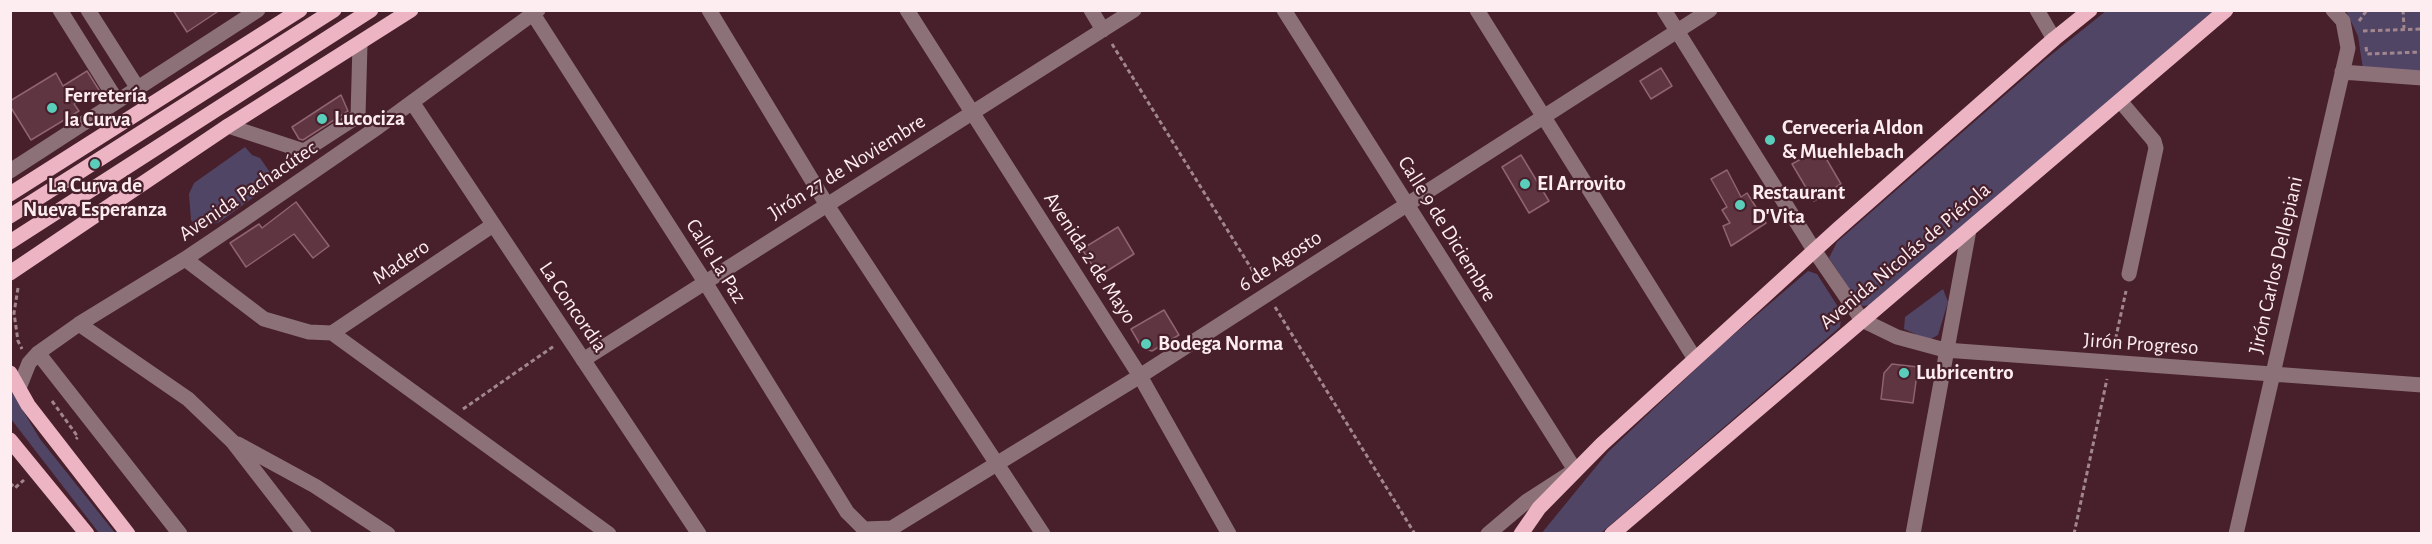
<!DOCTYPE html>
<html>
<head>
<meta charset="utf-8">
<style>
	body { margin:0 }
	#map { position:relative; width:2432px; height:544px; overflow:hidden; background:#47202c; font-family:"Alegreya Sans",sans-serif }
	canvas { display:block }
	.frame { position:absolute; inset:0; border:12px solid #fdecf0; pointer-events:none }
</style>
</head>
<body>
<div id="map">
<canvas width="2432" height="544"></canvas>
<div class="frame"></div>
</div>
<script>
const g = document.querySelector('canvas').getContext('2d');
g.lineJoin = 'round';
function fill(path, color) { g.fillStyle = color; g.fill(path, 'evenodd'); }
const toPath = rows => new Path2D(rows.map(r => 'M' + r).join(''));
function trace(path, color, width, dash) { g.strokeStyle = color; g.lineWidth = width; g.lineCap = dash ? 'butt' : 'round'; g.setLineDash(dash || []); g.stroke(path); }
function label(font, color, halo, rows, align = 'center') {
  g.font = font + ' "Alegreya Sans",sans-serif'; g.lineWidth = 4.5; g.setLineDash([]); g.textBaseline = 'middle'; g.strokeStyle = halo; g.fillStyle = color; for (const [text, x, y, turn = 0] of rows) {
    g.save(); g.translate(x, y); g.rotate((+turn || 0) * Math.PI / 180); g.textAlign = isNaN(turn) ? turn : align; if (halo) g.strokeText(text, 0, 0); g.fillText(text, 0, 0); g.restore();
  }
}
const green = toPath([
	[2106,11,2213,11,1872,305,1863,306,1859,304,1829,258,1837,242,2046,59],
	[2346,11,2421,11,2421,71,2363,69,2358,36],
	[245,147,252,155,260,158,276,181,218,223,195,225,191,220,189,194,194,183],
	[1808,271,1817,274,1842,313,1840,327,1601,533,1541,534,1608,452,1718,348],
	[1943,289,1948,302,1938,335,1929,340,1904,329,1905,317],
	[10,389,40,439,115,533,99,533,11,419]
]);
const building = toPath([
	[173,10,220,10,187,32,173,10],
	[1661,68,1672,86,1651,99,1640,81,1661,68],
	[87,71,99,90,74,104,79,111,31,140,10,106,10,101,56,73,63,86,87,71],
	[341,95,348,111,303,140,299,139,292,127,341,95],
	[1820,148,1841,184,1814,201,1792,164,1820,148],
	[1521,155,1549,201,1529,213,1502,167,1521,155],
	[1727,170,1741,197,1747,193,1766,223,1731,246,1723,226,1730,223,1722,210,1727,207,1711,179,1727,170],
	[296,202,329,246,313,258,294,234,246,267,230,243,259,224,262,228,296,202],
	[1118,227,1134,254,1099,276,1082,249,1118,227],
	[1164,310,1179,335,1152,351,1142,348,1131,329,1164,310],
	[1892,364,1918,367,1913,403,1881,399,1884,373,1892,364]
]);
const path = toPath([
	[2403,10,2404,28],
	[2359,21,2367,10],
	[2363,31,2422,29],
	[1112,44,1259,281],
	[2366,47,2367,54,2422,52],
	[18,288,14,313,18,341,22,349],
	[1275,307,1415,534],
	[2114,346,2126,291],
	[52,401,78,437,76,439],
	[463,409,554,346],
	[2422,459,2422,464],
	[10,483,15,488,24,480],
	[2074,534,2107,379]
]);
const minor = toPath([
	[60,10,117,101],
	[88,10,137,87],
	[709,10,827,205,1043,534],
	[907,10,1140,376,1229,534],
	[1091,10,1103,30],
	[1284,10,1575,470,1527,501,1488,534],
	[1477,10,1695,359],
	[1664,10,1814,250,1862,320,1897,337,1945,350,2422,385],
	[2037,10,2054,39],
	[533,14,705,282,847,512,869,534],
	[2342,72,2422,78],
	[412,102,699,534],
	[2121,102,2154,141,2156,148,2129,274],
	[228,126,304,151,358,116,360,44],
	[10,171,258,10],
	[185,259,264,319,309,332,332,333,609,534],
	[79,324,188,399,232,441,304,534],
	[332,333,493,225],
	[38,353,180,534],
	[583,360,1134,10],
	[19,388,29,363,38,353,79,324,185,259,240,222,378,127,538,10],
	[238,444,315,486,388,534],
	[865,529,892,528,1140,376,1710,10],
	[1913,534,1969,230],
	[2236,534,2348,48,2343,21,2333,10]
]);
const major = toPath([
	[10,194,300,10],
	[10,216,334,10],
	[10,242,371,10],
	[10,273,228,126,411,10],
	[10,373,28,405,128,534],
	[10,440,87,534],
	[1521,534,1539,508,1602,444,1838,229,2054,39,2090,10],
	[1612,534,2226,10]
]);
const markers = [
	[52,108,6,"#5bcebb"],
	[322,119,6,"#5bcebb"],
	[1770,140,6,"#5bcebb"],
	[95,164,6,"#5bcebb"],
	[1525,184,6,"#5bcebb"],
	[1740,205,6,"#5bcebb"],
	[1146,344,6,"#5bcebb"],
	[1904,373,6,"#5bcebb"]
];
const poiNames = [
	["Ferretería",64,96],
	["la Curva",64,120],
	["Lucociza",334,119],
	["Cerveceria Aldon",1782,128],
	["& Muehlebach",1782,152],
	["El Arrovito",1537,184],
	["La Curva de",95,186,"center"],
	["Nueva Esperanza",95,210,"center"],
	["Restaurant",1752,193],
	["D'Vita",1752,217],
	["Bodega Norma",1158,344],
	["Lubricentro",1916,373]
];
const streetNames = [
	["Jirón 27 de Noviembre",847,167,-32],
	["Avenida Pachacútec",248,191,-34],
	["Calle 9 de Diciembre",1447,229,58],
	["Avenida Nicolás de Piérola",1905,256,-40],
	["Avenida 2 de Mayo",1090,258,57],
	["Calle La Paz",716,261,58],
	["6 de Agosto",1280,261,-33],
	["Madero",401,262,-34],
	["Jirón Carlos Dellepiani",2276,265,-77],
	["La Concordia",573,307,56],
	["Jirón Progreso",2141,344,4]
];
fill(green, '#514566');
fill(building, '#5e3541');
trace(building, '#90636f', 1.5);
trace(path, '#a2868e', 3, [4.5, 3]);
trace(minor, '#8d7179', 15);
trace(major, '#edb4c3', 15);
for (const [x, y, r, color] of markers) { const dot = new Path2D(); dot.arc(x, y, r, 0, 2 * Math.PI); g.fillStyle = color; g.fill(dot); trace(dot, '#47202c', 2); }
label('bold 21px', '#fdecf0', '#47202c', poiNames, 'left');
label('21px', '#fdecf0', '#47202c', streetNames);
</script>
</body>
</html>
